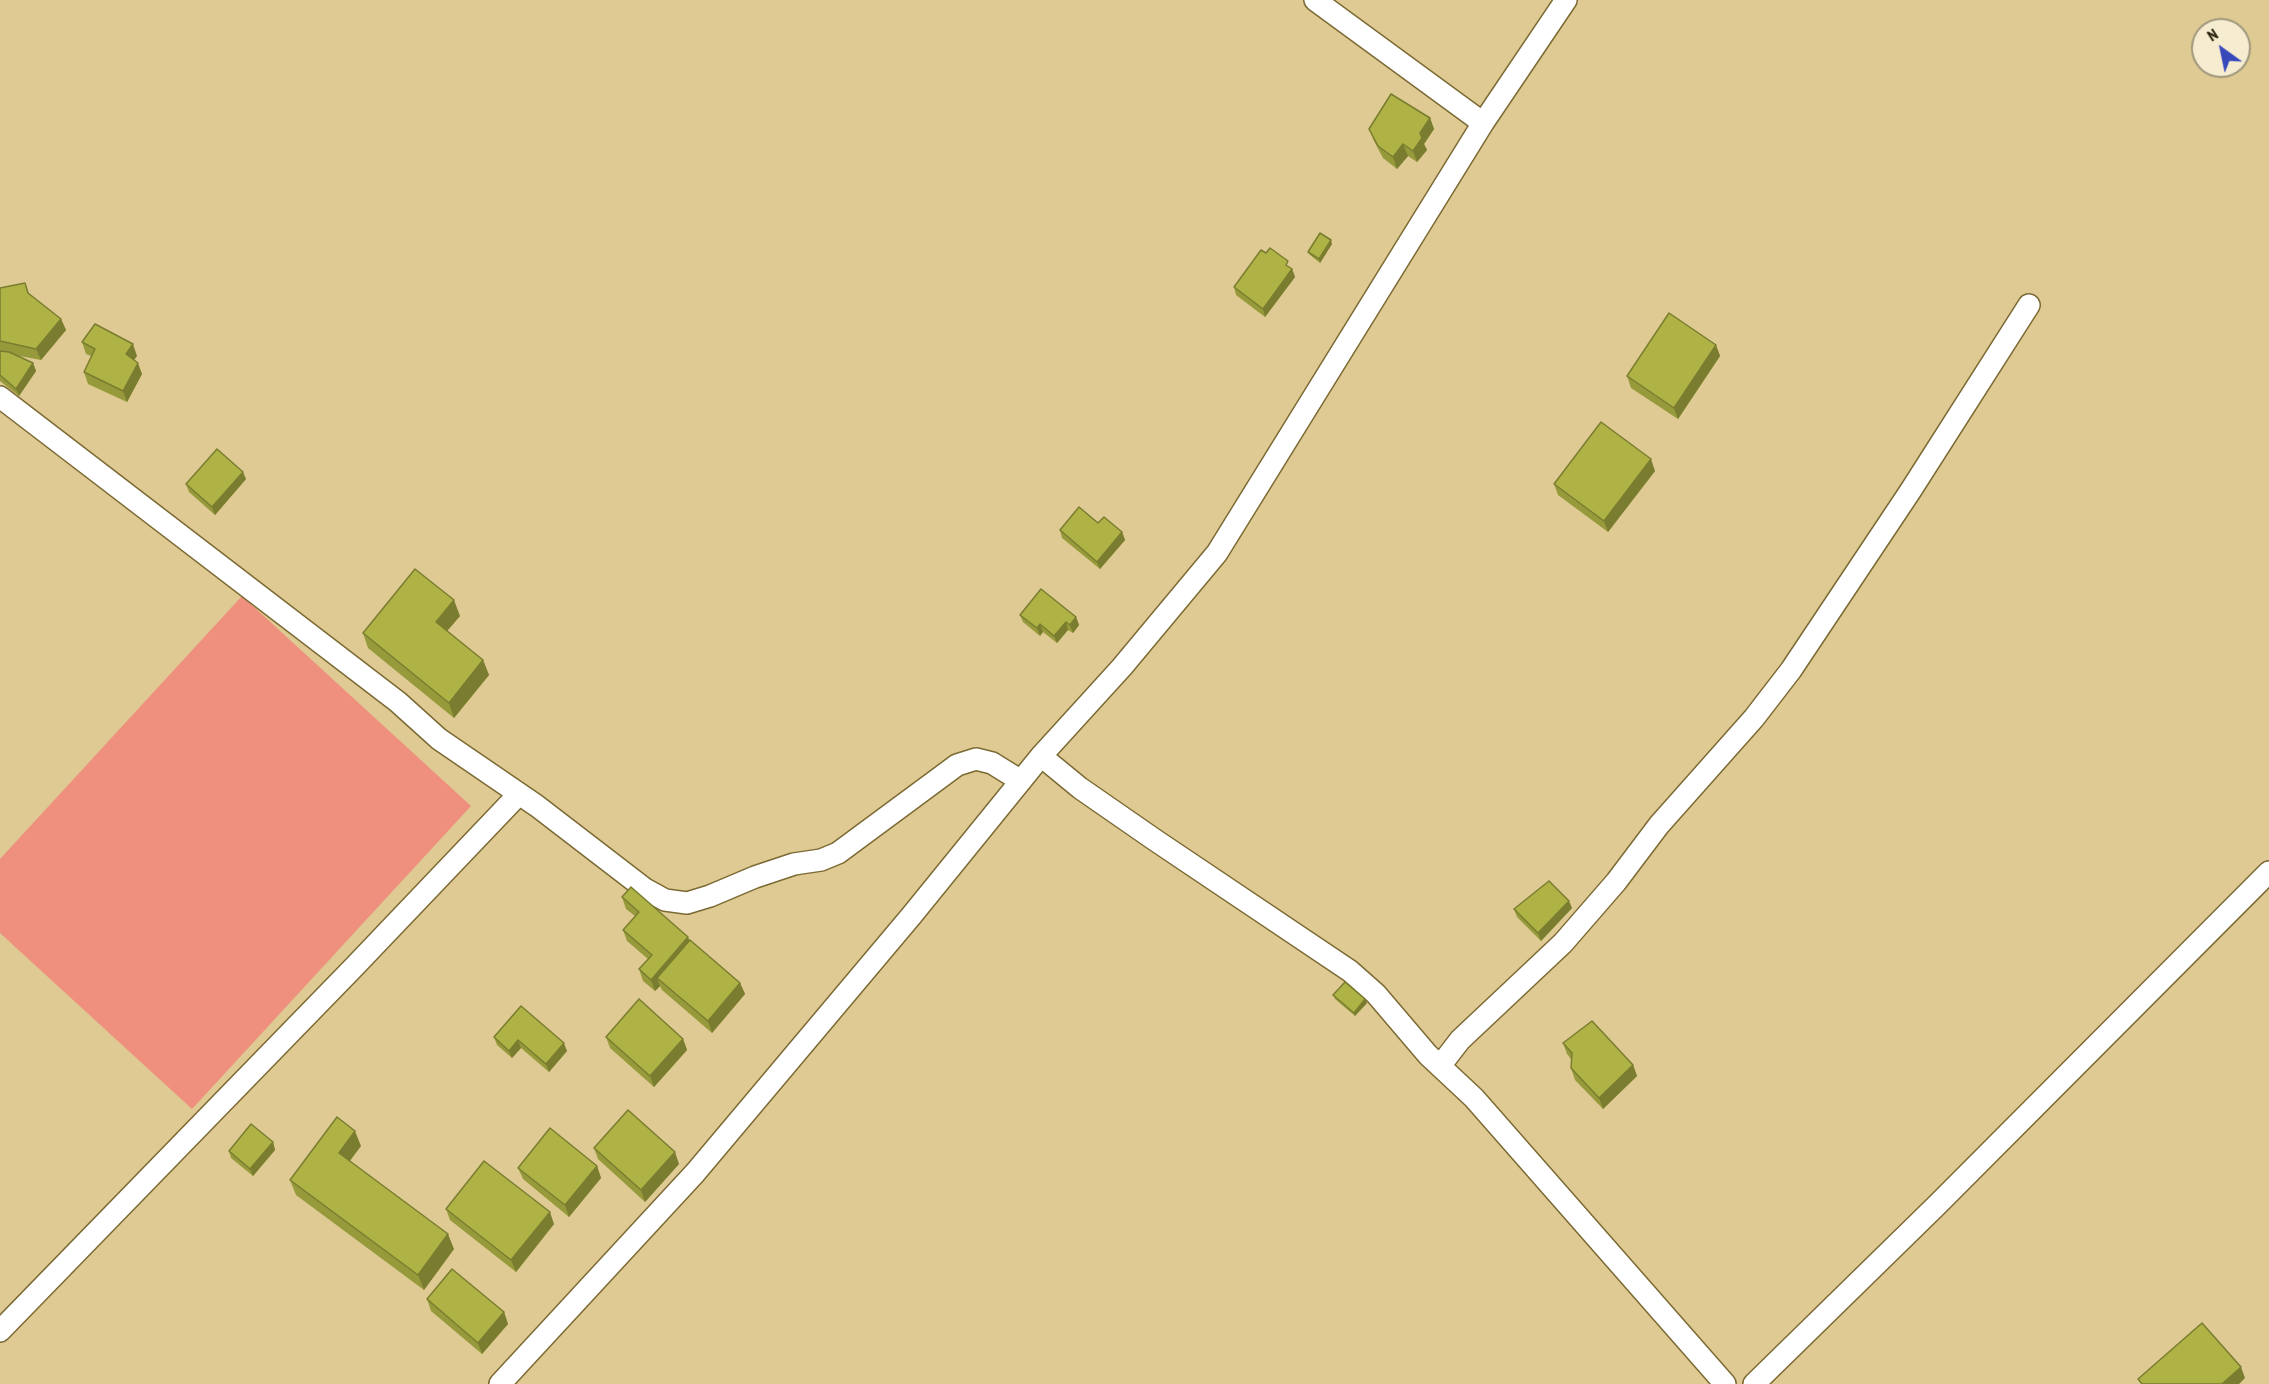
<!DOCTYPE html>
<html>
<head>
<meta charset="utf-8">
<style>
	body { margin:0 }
	#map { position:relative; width:2269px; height:1384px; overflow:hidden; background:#deca92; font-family:"PT Sans Narrow",sans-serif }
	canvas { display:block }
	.north { position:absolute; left:2191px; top:18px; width:60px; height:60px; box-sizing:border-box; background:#f6ecd0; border:2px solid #a0977e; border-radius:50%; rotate:327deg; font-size:16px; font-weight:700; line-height:24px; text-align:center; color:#1f1803 }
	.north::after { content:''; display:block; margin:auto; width:21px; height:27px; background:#3748ba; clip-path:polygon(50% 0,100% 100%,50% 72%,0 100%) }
</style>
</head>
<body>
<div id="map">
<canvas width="2269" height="1384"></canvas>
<div class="north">N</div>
</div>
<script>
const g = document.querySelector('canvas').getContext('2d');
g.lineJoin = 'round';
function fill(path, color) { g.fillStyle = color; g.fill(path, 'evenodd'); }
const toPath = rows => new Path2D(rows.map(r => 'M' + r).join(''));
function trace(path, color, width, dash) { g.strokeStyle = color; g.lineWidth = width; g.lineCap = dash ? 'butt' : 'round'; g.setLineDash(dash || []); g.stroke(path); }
const green = toPath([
	[242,596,471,806,192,1109,0,933,0,859]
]);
const street = toPath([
	[1315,0,1483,123],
	[0,397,398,702,439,739,537,806,645,889,665,900,687,903,710,896,755,877,794,864,821,860,838,853,957,765,976,759,992,763,1021,781],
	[1041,756,1080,788,1155,840,1350,971,1376,994,1428,1055,1474,1098,1725,1384],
	[1440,1066,1460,1040,1563,943,1616,882,1659,825,1754,718,1791,670,1911,490,2029,305],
	[0,1331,355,966,518,795],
	[500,1384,695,1173,912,915,1041,756,1122,667,1217,553,1483,123,1566,0],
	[1754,1384,1937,1205,2269,872]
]);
const wall = toPath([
	[1430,118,1434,129,1424,144,1427,150,1417,162,1408,156,1397,169,1383,158,1374,141,1369,129],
	[1332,244,1320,263,1310,255,1308,252],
	[1290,268,1292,269,1295,277,1265,317,1236,295,1234,287],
	[25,283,29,294,61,319,66,330,41,360,14,355,33,363,36,371,19,396,0,381,0,288],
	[82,342,137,356,134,360,142,374,127,402,88,384,84,372,91,356,86,354],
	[1716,345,1720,356,1678,419,1631,388,1627,376],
	[1655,471,1608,532,1558,495,1554,484],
	[246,479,215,515,189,492,186,484],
	[1098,523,1122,532,1125,540,1100,569,1062,538,1060,530],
	[1020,615,1076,617,1079,625,1073,633,1068,630,1057,643,1043,632,1040,636,1023,622],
	[460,616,447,631,483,660,489,675,454,718,368,648,363,633],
	[622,897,690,941,740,983,745,994,712,1033,662,990,660,986,655,991,643,981,639,969,648,959,627,941,623,930,635,916,626,909],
	[1572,908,1541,941,1517,917,1514,909],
	[1333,995,1367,1003,1355,1016,1335,999],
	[521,1006,567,1051,549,1072,521,1048,512,1058,497,1045,494,1037],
	[606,1037,683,1039,687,1050,654,1087,610,1048],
	[1563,1043,1633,1065,1637,1076,1603,1109,1575,1080,1571,1068,1571,1059,1567,1054],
	[273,1142,275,1150,253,1176,231,1158,229,1151],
	[361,1146,350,1161,454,1249,424,1290,296,1195,290,1180],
	[594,1148,679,1164,645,1202,598,1159],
	[597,1166,601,1178,569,1217,523,1179,518,1168],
	[446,1209,554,1224,516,1272,450,1220],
	[427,1299,504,1312,508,1324,482,1354,431,1311]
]);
const shadedWall = toPath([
	[1430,118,1434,129,1424,144,1427,150,1417,162,1413,151,1420,133],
	[1403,144,1408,156,1397,169,1393,157],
	[1331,240,1332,244,1320,263,1319,259],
	[1292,269,1295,277,1265,317,1263,309],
	[61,319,66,330,41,360,36,349],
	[133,344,137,356,130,365,126,354],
	[1716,345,1720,356,1678,419,1674,408],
	[33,363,36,371,19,396,16,389],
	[138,363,142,374,127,402,123,391],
	[1651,459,1655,471,1608,532,1604,521],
	[243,472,246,479,215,515,212,507],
	[1122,532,1125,540,1100,569,1097,562],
	[454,600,460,616,442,637,436,622],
	[1076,617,1079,625,1073,633,1070,625],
	[1066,622,1068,630,1057,643,1054,636],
	[1040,624,1043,632,1040,636,1037,628],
	[483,660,489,675,454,718,449,703],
	[1569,901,1572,908,1541,941,1538,933],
	[688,937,693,949,657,978,660,986,655,991,651,980],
	[740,983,745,994,712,1033,708,1021],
	[1365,999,1367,1003,1355,1016,1354,1013],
	[683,1039,687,1050,654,1087,650,1076],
	[518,1040,521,1048,512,1058,509,1051],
	[564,1043,567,1051,549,1072,546,1064],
	[1633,1065,1637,1076,1603,1109,1599,1098],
	[355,1131,361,1146,344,1168,339,1153],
	[273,1142,275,1150,253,1176,250,1169],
	[675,1152,679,1164,645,1202,641,1190],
	[597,1166,601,1178,569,1217,565,1205],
	[550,1212,554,1224,516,1272,511,1260],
	[448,1234,454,1249,424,1290,418,1275],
	[504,1312,508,1324,482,1354,478,1343],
	[2241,1367,2245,1378,2239,1384,2222,1384]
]);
const building = toPath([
	[1391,94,1430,118,1420,133,1422,138,1413,151,1403,144,1393,157,1378,146,1369,129,1391,94],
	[1320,233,1331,240,1319,259,1308,252,1320,233],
	[1270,248,1288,261,1286,265,1292,269,1263,309,1234,287,1261,250,1266,253,1270,248],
	[25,283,28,293,61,319,36,349,0,341,0,288,25,283],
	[1669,313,1716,345,1674,408,1627,376,1669,313],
	[95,324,133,344,126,354,138,363,123,391,84,372,95,349,82,342,95,324],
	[0,351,9,352,33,363,16,389,0,375,0,351],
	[1601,422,1651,459,1604,521,1554,484,1601,422],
	[217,449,243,472,212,507,186,484,217,449],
	[1079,507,1098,523,1104,517,1122,532,1097,562,1060,530,1079,507],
	[415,569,454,600,436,622,483,660,449,703,363,633,415,569],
	[1041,589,1076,617,1070,625,1066,622,1054,636,1040,624,1037,628,1020,615,1041,589],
	[1549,881,1569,901,1538,933,1514,909,1549,881],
	[631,887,688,937,651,980,639,969,652,955,623,930,639,912,622,897,631,887],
	[690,940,740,983,708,1021,657,978,690,940],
	[1345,982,1365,999,1354,1013,1333,995,1345,982],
	[639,999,683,1039,650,1076,606,1037,639,999],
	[521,1006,564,1043,546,1064,518,1040,509,1051,494,1037,521,1006],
	[1592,1021,1633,1065,1599,1098,1571,1068,1572,1053,1563,1043,1592,1021],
	[628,1110,675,1152,641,1190,594,1148,628,1110],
	[337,1117,355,1131,339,1153,448,1234,418,1275,290,1180,337,1117],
	[251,1124,273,1142,250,1169,229,1151,251,1124],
	[550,1128,597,1166,565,1205,518,1168,550,1128],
	[484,1161,550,1212,511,1260,446,1209,484,1161],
	[452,1269,504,1312,478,1343,427,1299,452,1269],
	[2202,1323,2241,1367,2222,1384,2142,1384,2138,1379,2202,1323]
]);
fill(green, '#ef8f7e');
trace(street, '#7c6a34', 24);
trace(street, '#fff', 21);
fill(wall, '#969a3b');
fill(shadedWall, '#7a7d30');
fill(building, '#afb345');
trace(building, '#7a7d30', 1.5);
</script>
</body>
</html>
